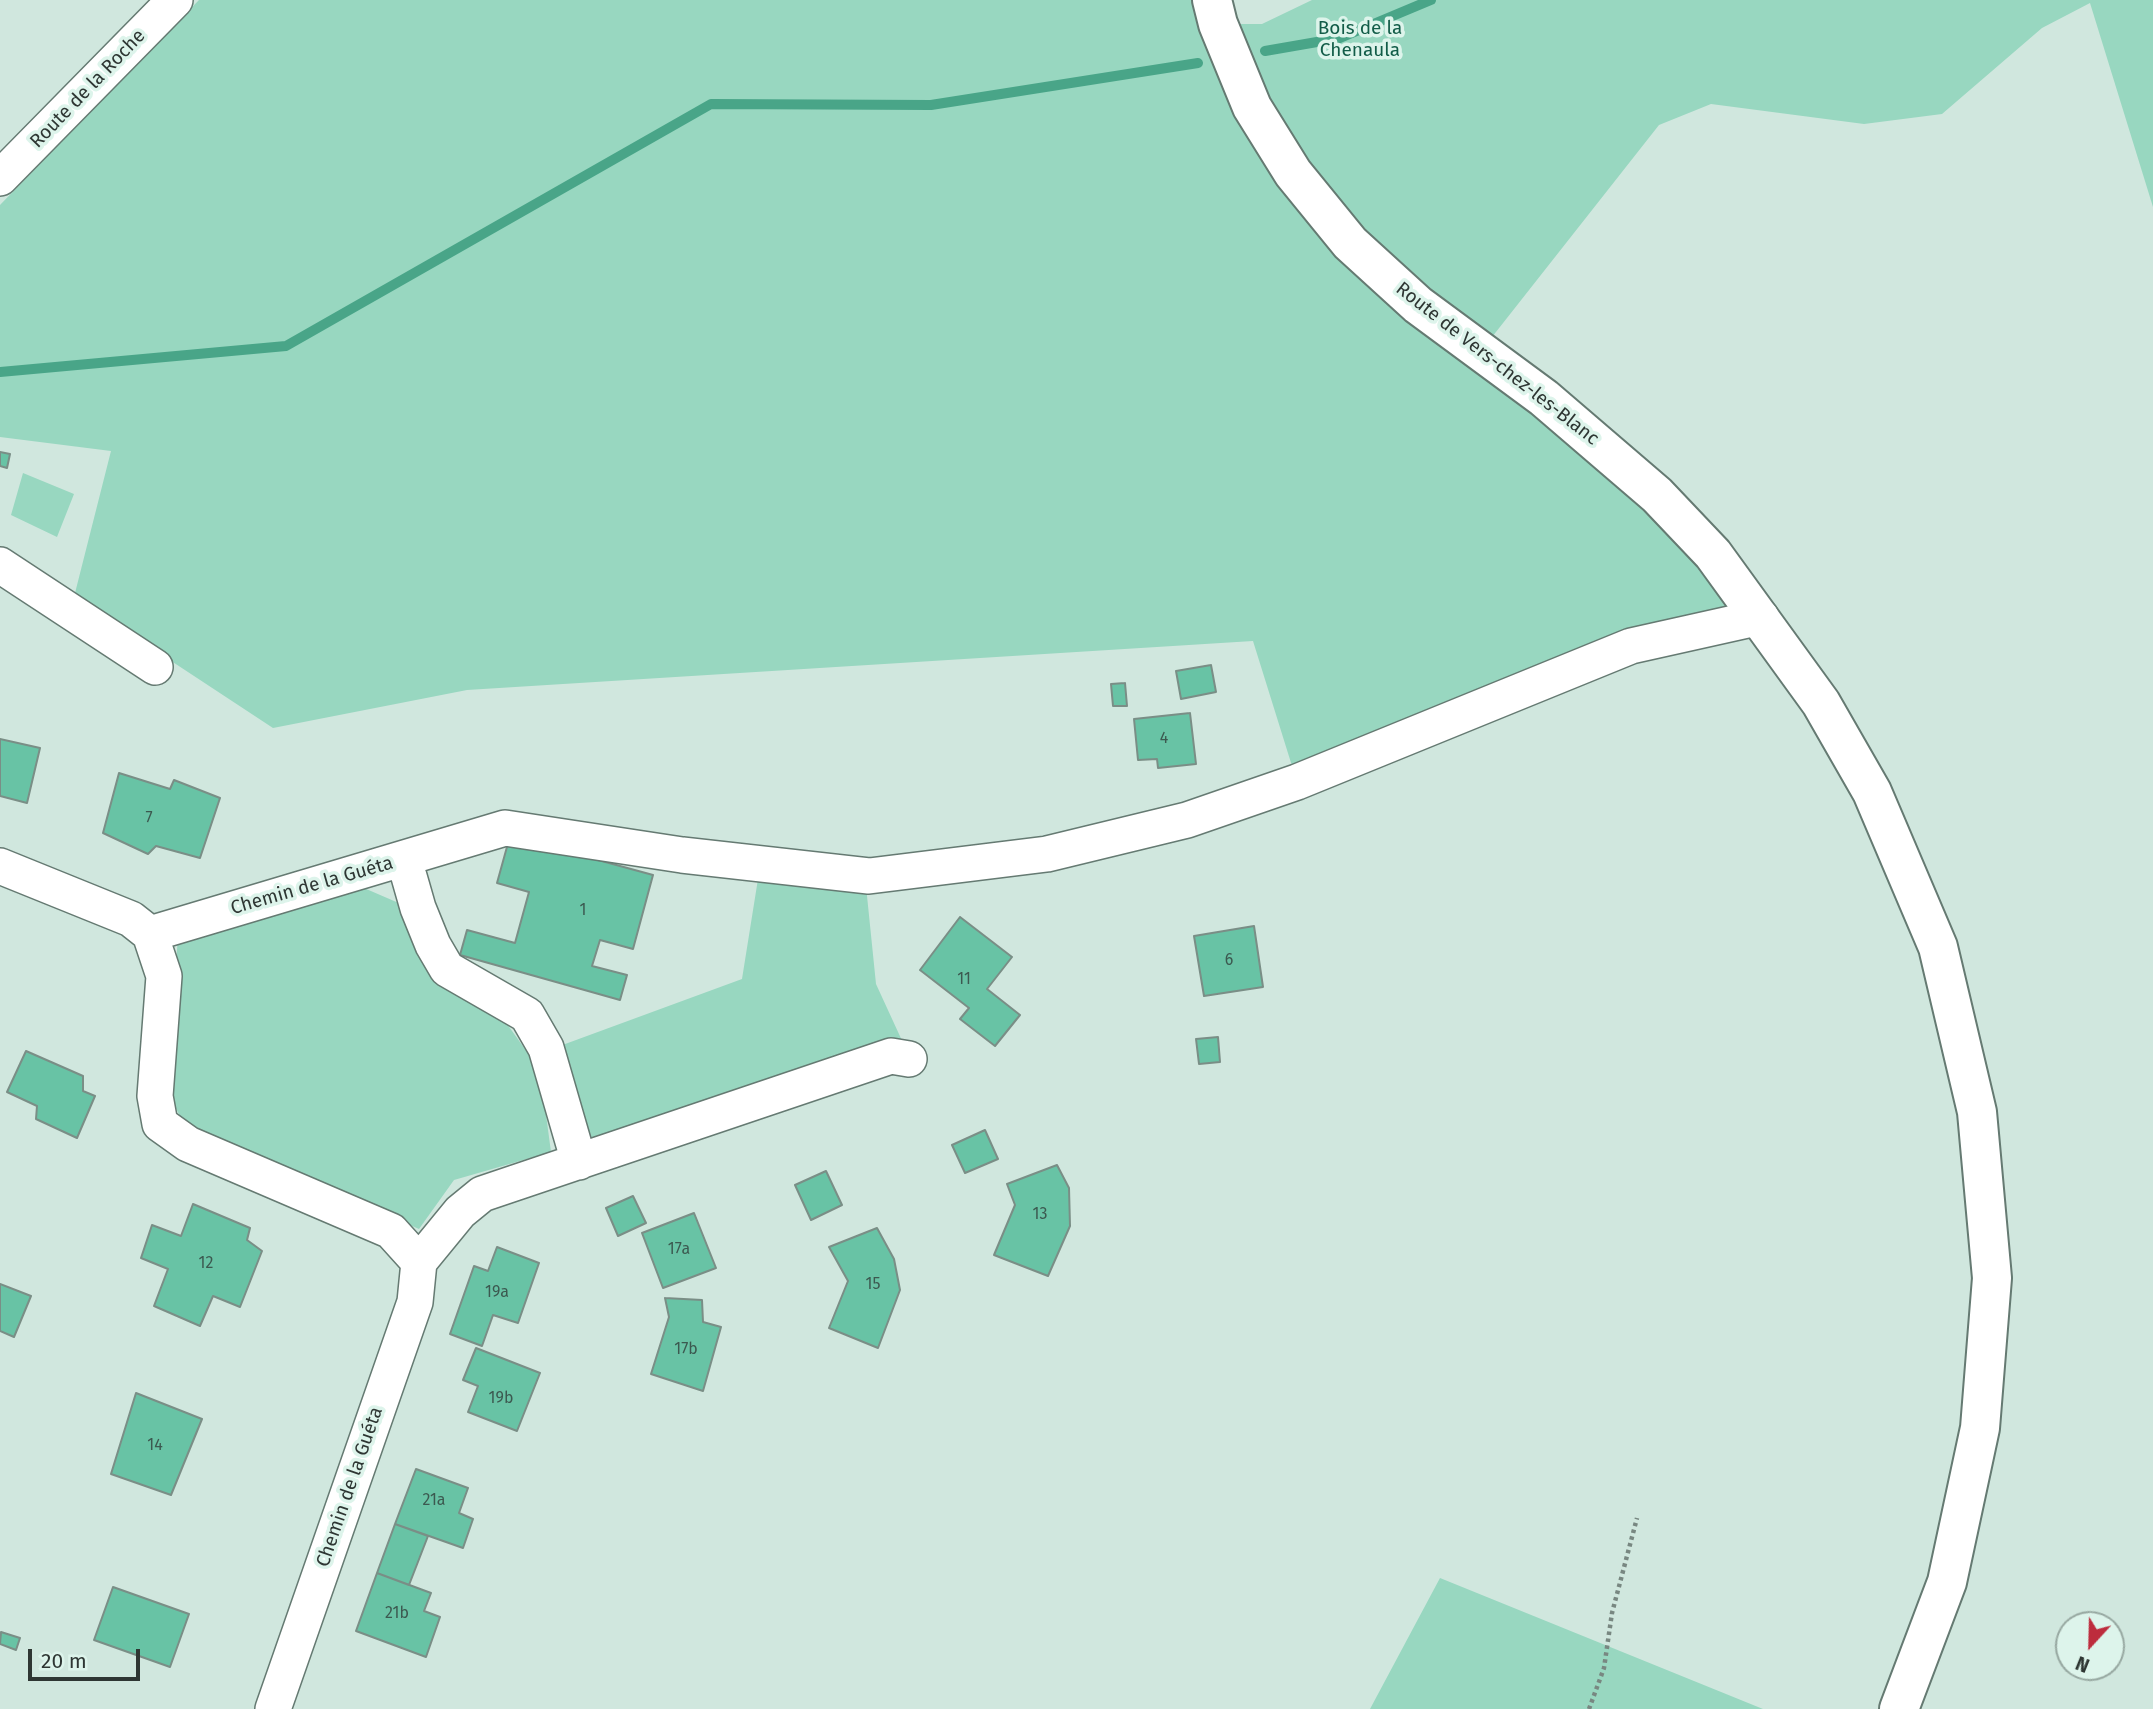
<!DOCTYPE html>
<html>
<head>
<meta charset="utf-8">
<style>
	body { margin:0 }
	#map { position:relative; width:2153px; height:1709px; overflow:hidden; background:#d0e7de; font-family:"Fira Sans",sans-serif }
	canvas { display:block }
	.north { position:absolute; left:2055px; top:1611px; width:70px; height:70px; box-sizing:border-box; background:#ddf4eb; border:2px solid #97a8a1; border-radius:50%; rotate:202deg; font-size:19px; font-weight:700; line-height:28px; text-align:center; color:#2e3633 }
	.north::after { content:''; display:block; margin:auto; width:24px; height:32px; background:#bd2c3d; clip-path:polygon(50% 0,100% 100%,50% 72%,0 100%) }
	.scale { position:absolute; left:28px; top:1649px; width:112px; height:32px; box-sizing:border-box; border:4px solid #2e3633; border-top:0; padding-left:9px; font-size:21px; line-height:24px; white-space:nowrap; color:#2e3633; -webkit-text-stroke:5px #ddf4eb; paint-order:stroke }
</style>
</head>
<body>
<div id="map">
<canvas width="2153" height="1709"></canvas>
<div class="north">N</div>
<div class="scale">20 m</div>
</div>
<script>
const g = document.querySelector('canvas').getContext('2d');
g.lineJoin = 'round';
function fill(path, color) { g.fillStyle = color; g.fill(path, 'evenodd'); }
const toPath = rows => new Path2D(rows.map(r => 'M' + r).join(''));
function trace(path, color, width, dash) { g.strokeStyle = color; g.lineWidth = width; g.lineCap = dash ? 'butt' : 'round'; g.setLineDash(dash || []); g.stroke(path); }
function label(font, color, halo, rows, align = 'center') {
  g.font = font + ' "Fira Sans",sans-serif'; g.lineWidth = 7; g.setLineDash([]); g.textBaseline = 'middle'; g.strokeStyle = halo; g.fillStyle = color; for (const [text, x, y, turn = 0] of rows) {
    g.save(); g.translate(x, y); g.rotate((+turn || 0) * Math.PI / 180); g.textAlign = isNaN(turn) ? turn : align; if (halo) g.strokeText(text, 0, 0); g.fillText(text, 0, 0); g.restore();
  }
}
const green = toPath([
	[199,0,1212,0,1219,24,1262,24,1312,0,2153,0,2153,207,2090,3,2042,28,1942,114,1864,124,1711,104,1659,125,1481,351,1761,617,1297,782,1253,641,467,690,273,728,74,597,111,451,0,437,0,205],
	[23,473,74,494,57,537,11,515],
	[758,879,866,886,876,984,904,1045,585,1143,557,1047,742,979],
	[357,885,401,904,507,1024,540,1070,551,1152,454,1180,419,1229,185,1126,167,1091,178,936],
	[1440,1578,1763,1709,1370,1709]
]);
const stream = toPath([
	[1265,51,1340,38,1431,0],
	[0,372,286,346,711,104,931,105,1198,63]
]);
const building = toPath([
	[0,452,10,454,7,468,0,466,0,452],
	[1211,665,1216,692,1181,699,1176,671,1211,665],
	[1125,683,1127,706,1113,706,1111,684,1125,683],
	[1190,713,1196,764,1158,768,1157,759,1138,760,1134,719,1190,713],
	[0,739,40,748,27,803,0,796,0,739],
	[119,773,170,789,174,780,220,798,200,858,156,846,148,854,103,833,119,773],
	[510,836,653,875,633,949,600,940,592,966,627,975,620,1000,460,955,467,930,515,943,529,892,497,883,510,836],
	[960,917,1012,957,987,989,1020,1015,995,1046,960,1019,969,1008,920,970,960,917],
	[1254,926,1263,987,1204,996,1194,936,1254,926],
	[1218,1037,1220,1062,1199,1064,1196,1039,1218,1037],
	[26,1051,83,1076,83,1091,95,1096,77,1138,36,1119,37,1106,7,1092,26,1051],
	[985,1130,998,1159,965,1173,952,1145,985,1130],
	[1057,1165,1069,1188,1070,1226,1048,1276,994,1255,1015,1205,1007,1184,1057,1165],
	[826,1171,842,1205,811,1220,795,1185,826,1171],
	[633,1196,646,1223,618,1236,606,1208,633,1196],
	[193,1204,250,1228,247,1240,262,1251,240,1307,213,1296,200,1326,154,1306,168,1269,141,1258,152,1225,181,1236,193,1204],
	[694,1213,716,1268,663,1288,642,1233,694,1213],
	[877,1228,894,1259,900,1290,878,1348,829,1328,848,1281,829,1247,877,1228],
	[497,1247,539,1263,518,1323,493,1315,482,1346,450,1334,474,1266,488,1271,497,1247],
	[0,1284,31,1296,14,1337,0,1331,0,1284],
	[665,1298,702,1300,703,1322,721,1327,703,1391,651,1374,669,1317,665,1298],
	[476,1348,540,1373,517,1431,468,1412,478,1386,463,1380,476,1348],
	[136,1393,202,1419,171,1495,111,1474,136,1393],
	[416,1469,468,1488,459,1513,473,1519,463,1548,395,1524,416,1469],
	[395,1524,428,1536,409,1585,377,1573,395,1524],
	[377,1573,431,1593,424,1611,440,1617,426,1657,356,1631,377,1573],
	[113,1587,189,1614,170,1667,94,1640,113,1587],
	[1,1632,20,1638,16,1650,0,1644,1,1632]
]);
const path = toPath([
	[1589,1709,1604,1668,1612,1613,1637,1518]
]);
const street = toPath([
	[0,178,175,0],
	[0,565,155,667],
	[404,859,418,908,433,945,447,969,527,1015,546,1048,579,1162],
	[0,866,131,919,150,934,164,976,155,1096,160,1124,188,1144,391,1231,419,1262,415,1302,273,1709],
	[150,934,505,828,682,855,869,876,1047,854,1187,820,1297,782,1631,646,1761,617],
	[419,1262,460,1212,482,1194,891,1056,909,1059]
]);
const secondary = toPath([
	[1212,0,1218,24,1252,107,1293,173,1350,243,1418,305,1544,398,1657,495,1713,554,1821,703,1872,792,1938,947,1977,1112,1992,1278,1980,1428,1947,1582,1899,1709]
]);
const numberNames = [
	["4",1164,739],
	["7",149,819],
	["1",583,911],
	["6",1229,961],
	["11",964,980],
	["13",1040,1215],
	["17a",679,1250],
	["12",206,1264],
	["15",873,1285],
	["19a",497,1293],
	["17b",686,1350],
	["19b",501,1399],
	["14",155,1446],
	["21a",434,1501],
	["21b",397,1614]
];
const parkNames = [
	["Bois de la",1360,29],
	["Chenaula",1360,51]
];
const streetNames = [
	["Route de la Roche",88,89,-46],
	["Route de Vers-chez-les-Blanc",1497,364,38],
	["Chemin de la Guéta",312,886,-16],
	["Chemin de la Guéta",350,1487,-71]
];
fill(green, '#98d7c0');
trace(stream, '#49a588', 10);
fill(building, '#68c3a5');
trace(building, '#7a8e86', 2);
trace(street, '#657a72', 38);
trace(secondary, '#657a72', 42);
trace(path, '#788781', 4.5, [3.5, 3.5]);
trace(street, '#fff', 35);
trace(secondary, '#fff', 38);
label('16px', '#3c5950', null, numberNames);
label('19px', '#125c48', '#ddf4eb', parkNames);
label('19px', '#2e3633', '#ddf4eb', streetNames);
</script>
</body>
</html>
